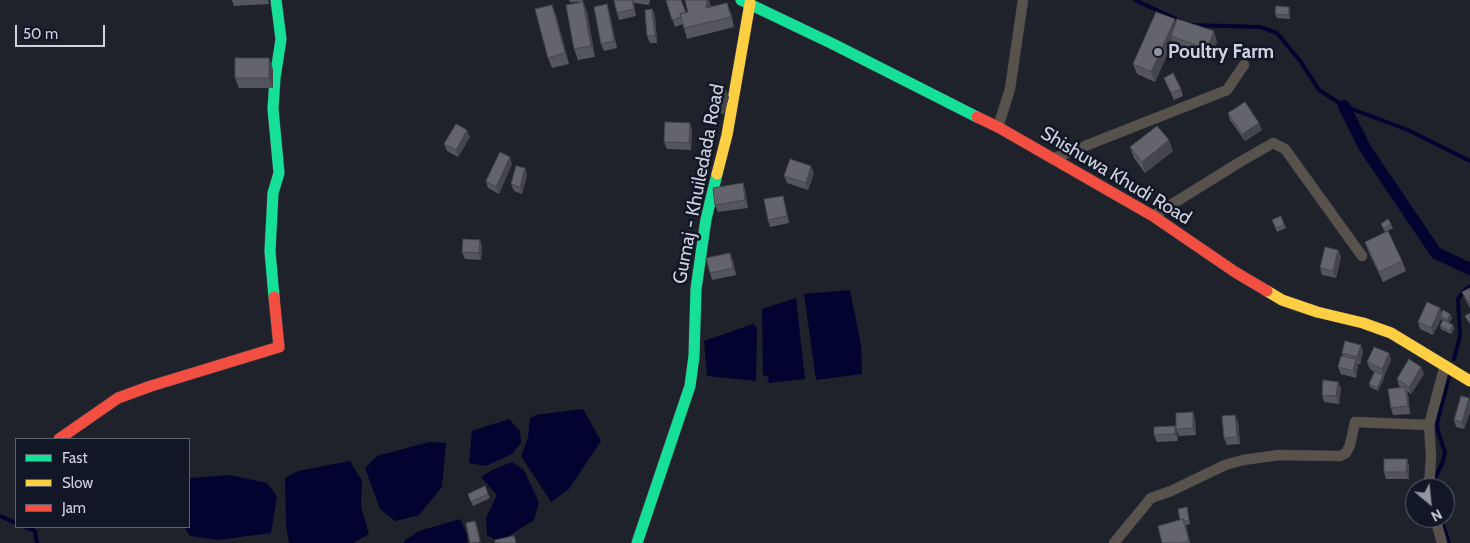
<!DOCTYPE html>
<html>
<head>
<meta charset="utf-8">
<style>
	body { margin:0 }
	#map { position:relative; width:1470px; height:543px; overflow:hidden; background:#1f222b; font-family:Cabin,sans-serif }
	canvas { display:block }
	.legend { position:absolute; left:15px; top:438px; width:175px; height:90px; box-sizing:border-box; background:#111726; border:1px solid #5d6270; margin:0; padding:6px 9px; list-style:none; font-size:15px; color:#cfd3de }
	.legend li { display:flex; align-items:center; gap:10px; height:25px }
	.legend b { width:25px; border:1px solid #5d6270 }
	.north { position:absolute; left:1405px; top:478px; width:50px; height:50px; box-sizing:border-box; background:#111726; border:1px solid #5d6270; border-radius:50%; rotate:152deg; font-size:14px; font-weight:700; line-height:20px; text-align:center; color:#cfd3de }
	.north::after { content:''; display:block; margin:auto; width:18px; height:22px; background:#91959f; clip-path:polygon(50% 0,100% 100%,50% 72%,0 100%) }
	.scale { position:absolute; left:15px; top:25px; width:90px; height:22px; box-sizing:border-box; border:2px solid #cfd3de; border-top:0; padding-left:6px; font-size:15px; line-height:18px; white-space:nowrap; color:#cfd3de; -webkit-text-stroke:4px #111726; paint-order:stroke }
</style>
</head>
<body>
<div id="map">
<canvas width="1470" height="543"></canvas>
<ul class="legend">
<li><b style="height:6px;background:#16e098"></b>Fast</li>
<li><b style="height:6px;background:#ffcf43"></b>Slow</li>
<li><b style="height:6px;background:#f24e42"></b>Jam</li>
</ul>
<div class="north">N</div>
<div class="scale">50 m</div>
</div>
<script>
const g = document.querySelector('canvas').getContext('2d');
g.lineJoin = 'round';
function fill(path, color) { g.fillStyle = color; g.fill(path, 'evenodd'); }
const toPath = rows => new Path2D(rows.map(r => 'M' + r).join(''));
function trace(path, color, width, dash) { g.strokeStyle = color; g.lineWidth = width; g.lineCap = dash ? 'butt' : 'round'; g.setLineDash(dash || []); g.stroke(path); }
function label(font, color, halo, rows, align = 'center') {
  g.font = font + ' Cabin,sans-serif'; g.lineWidth = 5; g.setLineDash([]); g.textBaseline = 'middle'; g.strokeStyle = halo; g.fillStyle = color; for (const [text, x, y, turn = 0] of rows) {
    g.save(); g.translate(x, y); g.rotate((+turn || 0) * Math.PI / 180); g.textAlign = isNaN(turn) ? turn : align; if (halo) g.strokeText(text, 0, 0); g.fillText(text, 0, 0); g.restore();
  }
}
const water = toPath([
	[850,290,861,345,862,374,816,380,804,294],
	[796,298,805,379,768,383,769,377,763,375,762,309],
	[753,324,757,328,756,381,707,376,704,341],
	[583,409,601,441,569,489,551,502,521,456,528,438,530,418,536,415],
	[509,419,520,431,521,443,512,454,486,466,469,463,472,431],
	[429,442,446,443,442,487,419,515,395,521,380,509,365,468,377,456],
	[350,461,362,481,361,507,369,534,353,543,289,543,286,526,285,478,298,471],
	[512,462,524,470,539,502,534,520,499,542,487,535,486,518,497,495,481,477,492,470],
	[229,475,267,483,277,496,271,533,218,540,190,536,184,527,189,527,189,480,191,478],
	[460,519,467,535,467,543,404,543,404,541,419,531]
]);
const stream = toPath([
	[1135,0,1180,21],
	[1192,25,1260,27,1277,33,1301,62,1319,90,1344,106,1408,130,1470,161],
	[1454,359,1460,336,1458,299,1463,292,1470,286],
	[1434,488,1435,478,1442,464,1445,453,1438,431,1437,423,1450,373],
	[0,516,16,523],
	[1441,518,1449,543],
	[25,527,35,531,37,543]
]);
const canal = toPath([
	[1344,106,1365,148,1436,253,1470,269]
]);
const street = toPath([
	[998,127,1010,89,1023,0],
	[1052,159,1227,90,1244,65],
	[1153,216,1240,162,1273,143,1285,149,1362,256],
	[1429,488,1431,456,1429,425,1445,365],
	[1435,518,1442,543],
	[1114,543,1151,498,1171,491,1225,465,1243,460,1279,455,1340,456,1346,453,1350,445,1355,422,1429,425]
]);
const fast = toPath([
	[741,0,833,44,977,117],
	[274,297,270,251,273,193,279,173,273,109,275,78,281,39,276,0],
	[637,543,690,386,694,356,696,289,706,219,717,174]
]);
const slow = toPath([
	[717,174,727,135,750,3],
	[1267,291,1282,300,1317,312,1363,323,1391,333,1470,381]
]);
const jam = toPath([
	[977,117,998,127,1153,216,1235,272,1267,291],
	[59,439,118,398,151,386,279,347,274,297]
]);
const wall = toPath([
	[232,0,268,0,269,4,234,6],
	[569,0,583,0,583,2,587,12,595,57,578,60,574,49,582,2,570,2],
	[614,0,650,0,649,5,634,3,633,1,636,16,619,20,617,13],
	[666,0,686,13,688,12,685,0,709,0,711,7,731,13,734,27,687,39,683,24,675,27],
	[1289,7,1290,10,1290,19,1277,18,1275,14],
	[652,9,655,16,657,43,650,43,647,36],
	[609,11,617,48,604,51,601,44],
	[556,15,569,64,552,68,548,58],
	[1176,22,1217,42,1211,59,1174,47,1173,42,1155,82,1137,74,1133,64],
	[273,69,273,88,239,88,235,78],
	[1164,78,1181,89,1183,96,1174,100],
	[729,97,724,114,711,111,709,104],
	[1228,113,1262,130,1245,141,1230,120],
	[690,123,692,130,691,150,667,149,664,142],
	[470,137,458,157,447,151,444,144],
	[1130,147,1173,151,1145,173,1134,158],
	[512,164,499,194,488,188,486,181],
	[525,168,527,175,522,194,514,191,511,184],
	[814,173,808,190,787,183,784,176],
	[743,183,745,190,748,208,718,212,715,205],
	[785,203,789,223,770,227,768,220],
	[1281,216,1286,228,1277,232,1272,220],
	[1381,224,1391,224,1393,228,1385,232],
	[480,240,482,247,481,260,465,259,462,252],
	[1365,242,1402,261,1406,271,1383,282,1369,253],
	[1338,250,1341,257,1336,278,1322,275,1320,268],
	[733,260,736,275,712,280,710,273],
	[1470,288,1470,308,1465,299,1462,292],
	[1440,308,1441,313,1450,314,1452,318,1449,323,1453,325,1454,329,1451,334,1441,329,1440,326,1443,320,1441,319,1433,335,1420,329,1418,322],
	[1363,352,1360,364,1357,364,1358,366,1356,378,1341,374,1338,367,1343,356,1342,353],
	[1389,353,1391,360,1384,376,1383,375,1384,378,1378,391,1370,387,1369,384,1374,372,1370,369,1367,362],
	[1421,367,1424,374,1411,394,1407,391,1408,394,1410,414,1393,415,1391,408,1401,387,1399,386,1397,379],
	[1338,382,1341,389,1339,404,1324,402,1322,395],
	[1470,400,1470,412,1464,429,1456,427,1454,420],
	[1195,419,1196,435,1179,436,1176,429],
	[1238,422,1240,444,1227,445,1224,438],
	[1177,433,1178,441,1157,442,1154,435],
	[1407,459,1409,466,1409,479,1386,479,1384,472],
	[485,486,490,498,473,506,468,494],
	[1187,507,1188,511,1190,524,1186,525,1190,543,1162,543,1180,520]
]);
const shadedWall = toPath([
	[632,0,633,0,636,16,634,9],
	[707,0,709,0,711,6,710,18,706,8],
	[583,2,587,12,595,57,591,46],
	[727,3,731,13,734,27,731,17],
	[607,4,609,11,617,48,614,41],
	[552,5,556,15,569,64,565,53],
	[1289,7,1290,10,1290,19,1288,15],
	[652,9,655,16,657,43,655,36],
	[1175,19,1178,30,1171,36,1173,42,1155,82,1151,72],
	[1214,31,1217,42,1211,59,1207,49],
	[269,58,273,69,273,88,269,78],
	[726,90,729,97,724,114,721,107],
	[690,123,692,130,691,150,689,143],
	[1259,123,1262,130,1245,141,1242,134],
	[467,130,470,137,458,157,456,150],
	[1169,140,1173,151,1145,173,1142,162],
	[510,157,512,164,499,194,496,187],
	[811,166,814,173,808,190,806,183],
	[525,168,527,175,522,194,520,187],
	[743,183,745,190,748,208,745,200],
	[480,240,482,247,481,260,479,253],
	[1338,250,1341,257,1336,278,1333,271],
	[730,253,733,260,736,275,733,268],
	[1440,308,1443,315,1440,316,1441,319,1433,335,1431,328],
	[1450,314,1452,318,1449,323,1447,320],
	[1453,325,1454,329,1451,334,1450,331],
	[1361,345,1363,352,1360,364,1357,357],
	[1389,353,1391,360,1384,376,1382,369],
	[1356,359,1358,366,1356,378,1353,371],
	[1421,367,1424,374,1411,394,1409,387],
	[1383,375,1384,378,1378,391,1377,388],
	[1338,382,1341,389,1339,404,1336,396],
	[1405,387,1408,394,1410,414,1408,406],
	[1469,398,1470,412,1464,429,1462,422],
	[1193,412,1195,419,1196,435,1193,428],
	[1235,415,1238,422,1240,444,1237,437],
	[1175,426,1177,433,1178,441,1175,434],
	[1407,459,1409,466,1409,479,1406,472],
	[475,521,478,528,481,543,480,542]
]);
const building = toPath([
	[614,0,632,0,634,9,617,13,614,0],
	[666,0,681,0,686,13,680,14,681,17,672,20,666,0],
	[685,0,707,0,706,8,727,3,731,17,684,28,680,14,688,12,685,0],
	[583,2,591,46,574,49,566,5,583,2],
	[607,4,614,41,601,44,594,7,607,4],
	[552,5,565,53,548,58,535,9,552,5],
	[1276,6,1289,7,1288,15,1275,14,1276,6],
	[652,9,655,36,647,36,645,10,652,9],
	[1156,12,1175,19,1151,72,1133,64,1156,12],
	[1177,19,1214,31,1207,49,1171,36,1177,19],
	[235,58,269,58,269,78,235,78,235,58],
	[1173,73,1181,89,1171,93,1164,78,1173,73],
	[714,87,726,90,721,107,709,104,714,87],
	[1245,102,1259,123,1242,134,1228,113,1245,102],
	[665,122,690,123,689,143,664,142,665,122],
	[456,124,467,130,456,150,444,144,456,124],
	[1157,126,1169,140,1142,162,1130,147,1157,126],
	[500,152,510,157,496,187,486,181,500,152],
	[790,159,811,166,806,183,784,176,790,159],
	[516,166,525,168,520,187,511,184,516,166],
	[743,183,745,200,715,205,713,188,743,183],
	[783,196,787,216,768,220,764,199,783,196],
	[1281,216,1284,225,1276,228,1272,220,1281,216],
	[1388,219,1391,224,1384,229,1381,224,1388,219],
	[1388,231,1402,261,1379,272,1365,242,1388,231],
	[463,239,480,240,479,253,462,252,463,239],
	[1325,247,1338,250,1333,271,1320,268,1325,247],
	[730,253,733,268,710,273,706,258,730,253],
	[1470,288,1470,305,1462,292,1470,288],
	[1427,302,1440,308,1431,328,1418,322,1427,302],
	[1443,310,1450,314,1447,320,1440,316,1443,310],
	[1470,313,1470,324,1465,316,1470,313],
	[1443,320,1453,325,1450,331,1440,326,1443,320],
	[1345,341,1361,345,1357,357,1342,353,1345,341],
	[1374,347,1389,353,1382,369,1367,362,1374,347],
	[1341,356,1356,359,1353,371,1338,367,1341,356],
	[1409,359,1421,367,1409,387,1397,379,1409,359],
	[1375,371,1383,375,1377,388,1369,384,1375,371],
	[1323,380,1338,382,1336,396,1322,395,1323,380],
	[1405,387,1408,406,1391,408,1388,389,1405,387],
	[1461,396,1469,398,1462,422,1454,420,1461,396],
	[1193,412,1193,428,1176,429,1176,413,1193,412],
	[1235,415,1237,437,1224,438,1222,416,1235,415],
	[1175,426,1175,434,1154,435,1154,427,1175,426],
	[1384,459,1407,459,1406,472,1384,472,1384,459],
	[485,486,488,494,471,502,468,494,485,486],
	[1187,507,1189,521,1184,521,1183,519,1180,520,1178,509,1187,507],
	[1183,519,1189,541,1182,543,1162,543,1158,526,1183,519],
	[475,521,480,542,470,543,466,523,475,521],
	[514,536,516,543,495,543,495,540,514,536]
]);
const markers = [
	[1158,52,5,"#91959f"]
];
const poiNames = [
	["Poultry Farm",1168,52]
];
const streetNames = [
	["Shishuwa Khudi Road",1116,176,31],
	["Gumaj - Khuiledada Road",699,184,-79]
];
fill(water, '#030330');
trace(stream, '#030330', 4);
trace(canal, '#030330', 12);
trace(street, '#383c43', 11);
trace(fast, '#383c43', 12);
trace(slow, '#383c43', 12);
trace(jam, '#383c43', 12);
trace(street, '#57524b', 10);
trace(fast, '#16e098', 11);
trace(slow, '#ffcf43', 11);
trace(jam, '#f24e42', 11);
fill(wall, '#55565d');
fill(shadedWall, '#45464c');
fill(building, '#63646c');
trace(building, '#45464c', 1);
for (const [x, y, r, color] of markers) { const dot = new Path2D(); dot.arc(x, y, r, 0, 2 * Math.PI); g.fillStyle = color; g.fill(dot); trace(dot, '#111726', 2); }
label('bold 19px', '#cfd3de', '#111726', poiNames, 'left');
label('19px', '#cfd3de', '#111726', streetNames);
</script>
</body>
</html>
